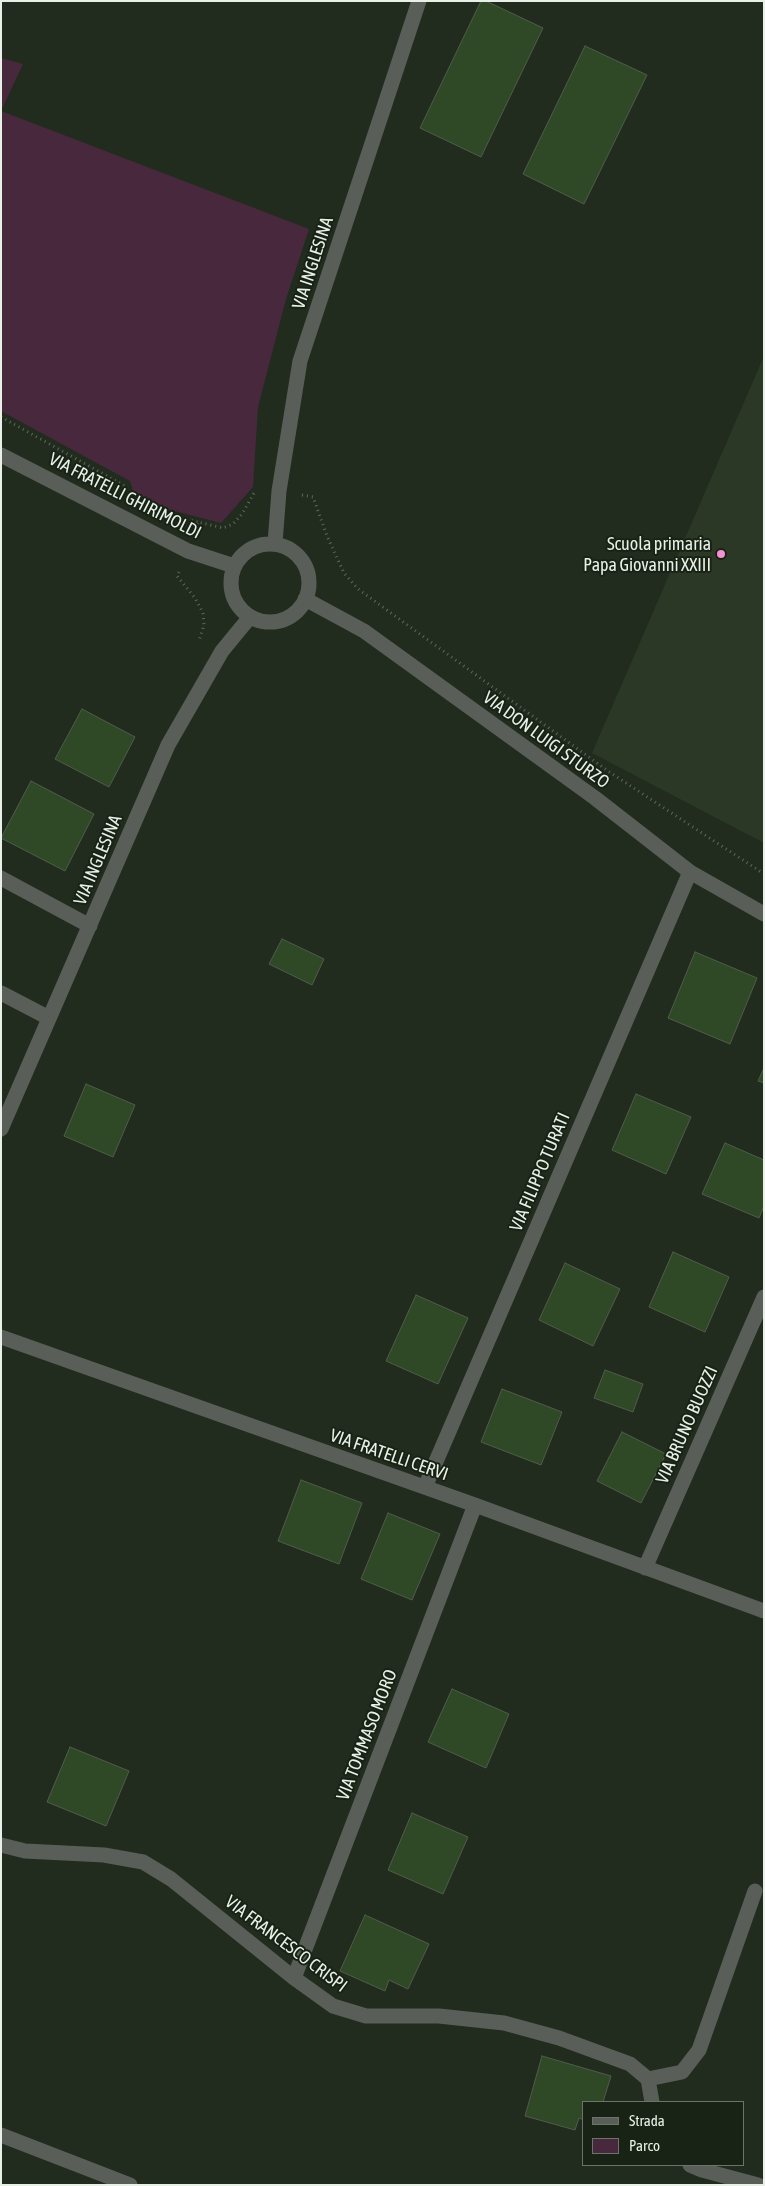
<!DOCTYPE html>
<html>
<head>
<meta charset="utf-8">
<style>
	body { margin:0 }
	#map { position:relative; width:765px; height:2186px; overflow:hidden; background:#222c1e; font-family:"Asap Condensed",sans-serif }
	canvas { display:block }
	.frame { position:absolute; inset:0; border:2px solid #e9f0e7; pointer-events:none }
	.legend { position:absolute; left:582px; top:2101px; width:162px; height:65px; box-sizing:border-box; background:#182215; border:1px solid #6c7469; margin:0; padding:6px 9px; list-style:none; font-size:15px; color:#e9f0e7 }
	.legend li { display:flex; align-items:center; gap:10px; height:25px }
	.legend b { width:25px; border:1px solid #6c7469 }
</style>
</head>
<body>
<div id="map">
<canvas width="765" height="2186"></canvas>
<div class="frame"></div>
<ul class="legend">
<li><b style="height:6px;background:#595f58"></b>Strada</li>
<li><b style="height:14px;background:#48283d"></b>Parco</li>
</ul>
</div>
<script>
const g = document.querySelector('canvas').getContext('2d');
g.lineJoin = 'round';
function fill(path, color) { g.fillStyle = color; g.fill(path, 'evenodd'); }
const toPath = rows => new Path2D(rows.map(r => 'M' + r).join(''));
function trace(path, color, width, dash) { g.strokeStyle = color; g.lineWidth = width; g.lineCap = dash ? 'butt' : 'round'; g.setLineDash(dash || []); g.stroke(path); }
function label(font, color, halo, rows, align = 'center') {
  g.font = font + ' "Asap Condensed",sans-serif'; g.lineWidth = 4; g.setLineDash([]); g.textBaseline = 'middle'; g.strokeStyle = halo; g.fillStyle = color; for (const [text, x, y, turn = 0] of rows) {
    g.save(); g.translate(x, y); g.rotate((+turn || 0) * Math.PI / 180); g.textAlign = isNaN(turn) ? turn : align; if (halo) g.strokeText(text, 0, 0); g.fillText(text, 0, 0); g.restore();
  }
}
const built = toPath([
	[764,356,764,843,592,753]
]);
const green = toPath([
	[1,58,23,64,1,111],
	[1,111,309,229,286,299,258,407,253,487,221,523,136,501,130,481,1,411]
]);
const building = toPath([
	[481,1,486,1,543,28,481,157,420,128,481,1],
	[585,46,647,75,584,204,523,174,585,46],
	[82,709,135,737,109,787,55,759,82,709],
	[31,781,94,814,65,871,1,838,31,781],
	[282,939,324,959,312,985,269,964,282,939],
	[695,952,757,978,730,1044,668,1018,695,952],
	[764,1068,764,1083,758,1081,764,1068],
	[86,1084,135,1105,113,1157,64,1136,86,1084],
	[636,1094,691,1117,666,1174,612,1150,636,1094],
	[725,1143,764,1160,764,1206,759,1218,702,1194,725,1143],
	[673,1252,729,1277,705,1332,649,1307,673,1252],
	[565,1263,620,1289,593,1346,539,1320,565,1263],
	[416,1295,468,1318,438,1384,386,1361,416,1295],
	[605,1370,643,1384,633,1412,594,1398,605,1370],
	[502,1389,562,1412,541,1465,481,1442,502,1389],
	[622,1432,666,1454,641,1503,597,1481,622,1432],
	[301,1480,362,1503,339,1564,278,1541,301,1480],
	[388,1513,440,1534,412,1600,361,1579,388,1513],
	[452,1689,509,1714,486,1768,428,1742,452,1689],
	[70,1747,129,1771,106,1826,47,1802,70,1747],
	[412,1813,468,1837,443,1894,388,1870,412,1813],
	[365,1915,429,1944,408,1989,389,1980,385,1991,340,1971,365,1915],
	[542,2056,611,2076,603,2102,584,2102,584,2120,579,2118,575,2130,525,2116,542,2056]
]);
const path = toPath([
	[1,417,125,486,128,493],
	[302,495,313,497,327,536,344,573,358,589,608,771,764,874],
	[177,517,198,522],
	[196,529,198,522,223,528,233,524,242,514,254,493],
	[179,572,177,576,195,598,203,613,204,625,199,641]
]);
const minor = toPath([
	[1,455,188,551,234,566],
	[275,543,279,491,300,361,419,1],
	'231 583a39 39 0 1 1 78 0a39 39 0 1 1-78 0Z',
	[305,599,364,631,595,798,690,872,764,914],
	[1,878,90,926],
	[1,993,49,1018],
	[1,1129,168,745,222,651,250,617],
	[1,1337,475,1505,764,1611],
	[425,1487,690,872],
	[645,1568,764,1297],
	[1,1845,25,1851,104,1855,143,1862,171,1879,294,1978,333,2006,366,2016,439,2016,504,2023,559,2038,630,2064,648,2079,652,2102],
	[294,1978,475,1505],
	[648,2079,682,2072,699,2050,755,1891],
	[1,2135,130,2185],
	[690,2165,702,2170,758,2185]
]);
const markers = [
	[721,554,5,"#f491d3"]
];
const streetNames = [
	["VIA INGLESINA",313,263,-72],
	["VIA FRATELLI GHIRIMOLDI",125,496,27],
	["VIA DON LUIGI STURZO",546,740,36],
	["VIA INGLESINA",98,860,-67],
	["VIA FILIPPO TURATI",540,1172,-67],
	["VIA BRUNO BUOZZI",687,1425,-66],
	["VIA FRATELLI CERVI",389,1455,19],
	["VIA TOMMASO MORO",367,1735,-69],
	["VIA FRANCESCO CRISPI",286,1944,37]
];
const poiNames = [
	["Scuola primaria",711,544],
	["Papa Giovanni XXIII",711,565]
];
fill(built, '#2a3825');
fill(green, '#48283d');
fill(building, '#2f4926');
trace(building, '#505c4c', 1);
trace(path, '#5f685c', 3, [1, 4]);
trace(minor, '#595f58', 15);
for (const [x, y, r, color] of markers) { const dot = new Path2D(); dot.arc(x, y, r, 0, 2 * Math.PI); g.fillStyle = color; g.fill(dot); trace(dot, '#182215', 2); }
label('18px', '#e9f0e7', '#182215', streetNames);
label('18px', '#e9f0e7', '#182215', poiNames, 'right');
</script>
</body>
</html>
